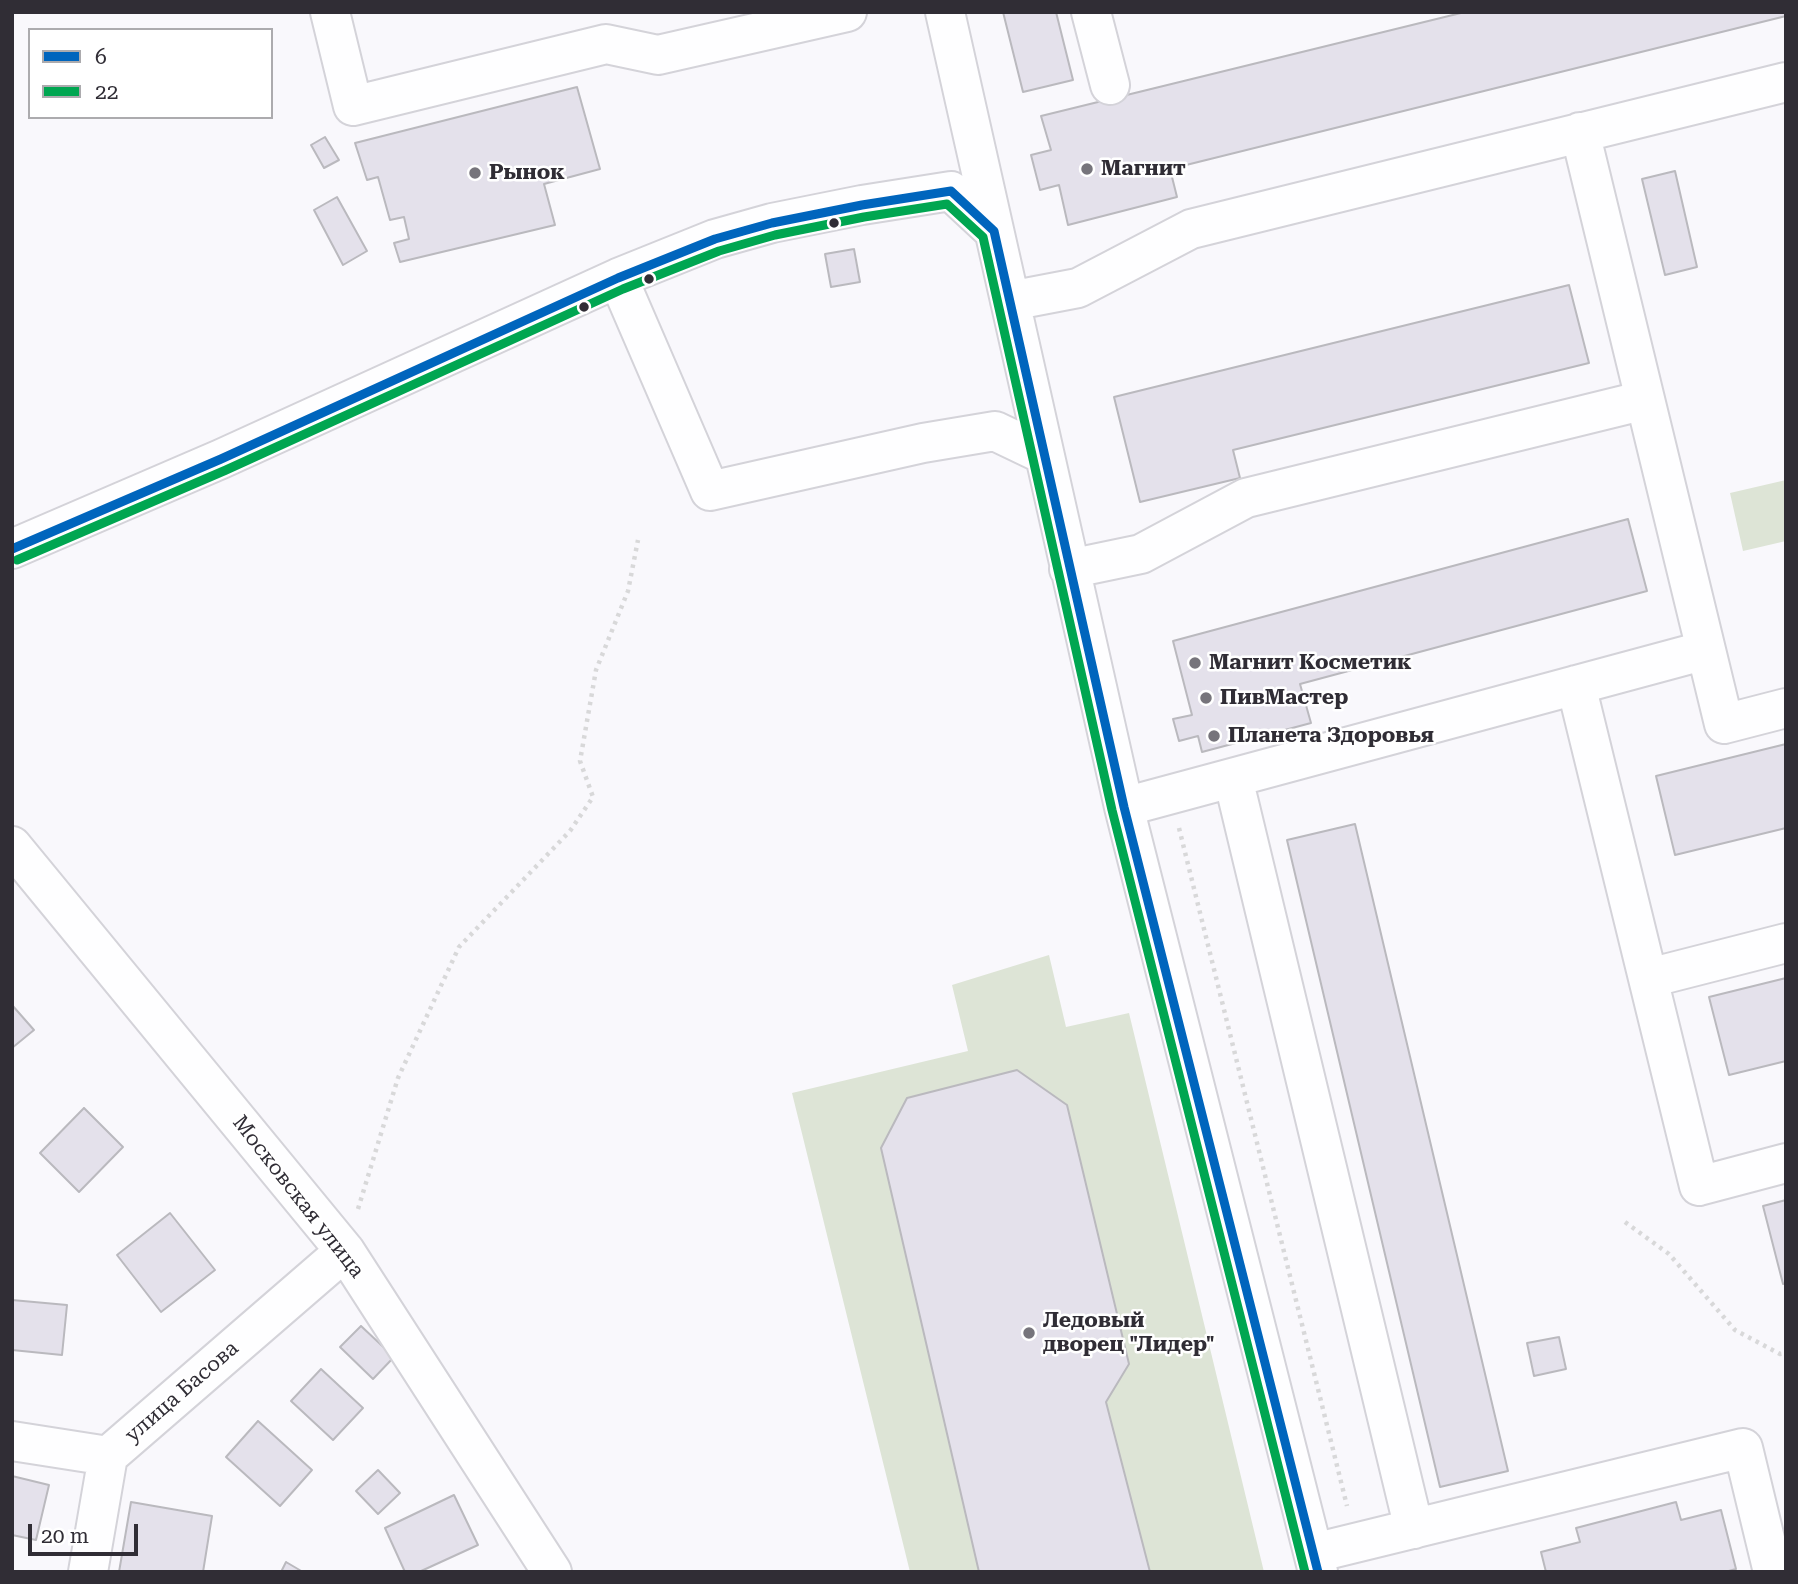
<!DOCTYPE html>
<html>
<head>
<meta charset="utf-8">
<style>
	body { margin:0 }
	#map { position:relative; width:1798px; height:1584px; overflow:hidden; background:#f9f8fc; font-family:"Roboto Serif",serif }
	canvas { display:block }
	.frame { position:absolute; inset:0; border:14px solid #302d35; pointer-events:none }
	.legend { position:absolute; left:28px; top:28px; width:245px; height:91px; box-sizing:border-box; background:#fff; border:2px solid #acabae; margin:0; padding:9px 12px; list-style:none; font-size:21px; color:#302d35 }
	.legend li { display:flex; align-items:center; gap:14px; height:35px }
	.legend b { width:35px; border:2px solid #acabae }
	.scale { position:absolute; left:28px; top:1524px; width:110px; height:32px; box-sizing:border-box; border:4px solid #302d35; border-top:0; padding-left:9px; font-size:21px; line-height:24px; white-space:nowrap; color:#302d35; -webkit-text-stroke:5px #fff; paint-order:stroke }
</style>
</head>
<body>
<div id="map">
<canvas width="1798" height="1584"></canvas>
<div class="frame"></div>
<ul class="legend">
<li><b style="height:9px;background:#0065bd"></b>6</li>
<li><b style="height:9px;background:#00a651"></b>22</li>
</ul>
<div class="scale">20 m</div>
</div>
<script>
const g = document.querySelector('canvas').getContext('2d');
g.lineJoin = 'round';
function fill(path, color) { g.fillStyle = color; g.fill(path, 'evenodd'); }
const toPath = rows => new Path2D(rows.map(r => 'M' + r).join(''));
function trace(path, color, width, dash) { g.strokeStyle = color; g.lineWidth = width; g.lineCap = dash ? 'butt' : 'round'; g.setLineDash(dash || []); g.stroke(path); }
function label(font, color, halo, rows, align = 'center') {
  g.font = font + ' "Roboto Serif",serif'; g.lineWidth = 5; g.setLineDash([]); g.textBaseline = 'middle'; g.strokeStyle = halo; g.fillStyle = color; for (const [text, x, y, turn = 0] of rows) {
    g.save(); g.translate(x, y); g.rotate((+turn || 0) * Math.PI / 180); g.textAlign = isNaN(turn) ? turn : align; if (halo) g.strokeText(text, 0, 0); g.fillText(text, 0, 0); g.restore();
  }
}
const green = toPath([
	[1786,480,1786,541,1743,551,1730,493],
	[1049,955,1066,1027,1129,1013,1264,1572,910,1572,792,1093,968,1051,952,985]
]);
const building = toPath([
	[1003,12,1056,12,1073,80,1023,92,1003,12],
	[1465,12,1786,12,1786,16,1170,169,1177,197,1068,225,1059,185,1040,190,1031,155,1051,150,1041,116,1465,12],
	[577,87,600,169,544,184,555,225,400,262,394,243,409,239,404,217,390,220,378,177,367,180,355,143,577,87],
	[325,137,339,160,324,168,311,145,325,137],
	[1675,171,1697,267,1665,275,1642,179,1675,171],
	[337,197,367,251,343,265,314,210,337,197],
	[854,249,860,282,831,287,825,254,854,249],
	[1569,285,1589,363,1233,450,1240,478,1140,502,1114,397,1569,285],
	[1628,519,1647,591,1300,684,1311,723,1202,752,1198,736,1179,741,1173,719,1192,715,1173,641,1628,519],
	[1786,744,1786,828,1675,855,1656,776,1786,744],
	[1355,824,1508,1471,1440,1487,1287,840,1355,824],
	[1786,978,1786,1061,1729,1075,1709,997,1786,978],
	[12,1005,34,1030,12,1048,12,1005],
	[1017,1070,1067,1105,1129,1364,1106,1402,1150,1572,979,1572,881,1148,907,1098,1017,1070],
	[84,1108,123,1147,79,1192,40,1153,84,1108],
	[1786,1200,1786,1283,1783,1284,1763,1206,1786,1200],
	[170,1213,215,1270,161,1312,117,1255,170,1213],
	[12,1300,67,1305,62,1355,12,1350,12,1300],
	[361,1326,394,1357,373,1379,340,1347,361,1326],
	[1559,1337,1566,1369,1534,1376,1527,1343,1559,1337],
	[321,1369,363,1408,333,1440,291,1401,321,1369],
	[258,1421,312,1470,280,1506,226,1457,258,1421],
	[378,1470,400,1493,378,1514,356,1491,378,1470],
	[12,1476,49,1485,36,1540,12,1535,12,1476],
	[454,1495,478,1545,419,1572,405,1572,385,1528,454,1495],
	[131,1502,212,1516,203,1572,119,1572,131,1502],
	[1676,1502,1681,1520,1721,1510,1736,1569,1725,1572,1546,1572,1541,1552,1580,1542,1576,1528,1676,1502],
	[286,1562,303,1572,281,1572,286,1562]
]);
const path = toPath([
	[1179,828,1347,1506],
	[358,1209,398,1078,459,947,570,831,593,797,580,761,596,670,628,591,638,540],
	[1625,1222,1669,1254,1735,1330,1780,1354,1786,1353]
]);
const minor = toPath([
	[330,12,353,106,606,44,658,55,847,12],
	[945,12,1124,807,1318,1572],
	[1091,12,1110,85],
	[1580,132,1724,724,1786,708],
	[618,278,710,491,923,443,995,431,1043,454],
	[1010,301,1078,288,1191,229,1786,82],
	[12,549,221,459,618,278,715,239,772,223,862,205,951,191,994,231],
	[1069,569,1141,554,1246,498,1645,400],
	[1576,685,1699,1186,1786,1163],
	[1233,778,1414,1529],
	[1124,807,1706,650],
	[12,846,345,1251,552,1572],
	[1649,978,1786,943],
	[12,1441,108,1456],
	[1314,1553,1743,1448,1773,1572],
	[88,1572,108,1456,345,1251]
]);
const bus1 = toPath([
	[994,231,1124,807,1318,1572],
	[12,549,221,459,618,278,715,239,772,223,862,205,951,191,994,231]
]);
const bus2 = toPath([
	[17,560,226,470,623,289,719,251,775,235,864,217,947,204,983,237,1112,810,1305,1572]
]);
const markers = [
	[1087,169,7,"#76747b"],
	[475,173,7,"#76747b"],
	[834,223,6,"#302d35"],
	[649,279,6,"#302d35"],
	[584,307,6,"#302d35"],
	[1195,663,7,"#76747b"],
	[1206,698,7,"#76747b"],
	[1214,736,7,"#76747b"],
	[1029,1333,7,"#76747b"]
];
const poiNames = [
	["Магнит",1101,169],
	["Рынок",489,173],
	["Магнит Косметик",1209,663],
	["ПивМастер",1220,698],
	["Планета Здоровья",1228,736],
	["Ледовый",1043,1321],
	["дворец \"Лидер\"",1043,1345]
];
const streetNames = [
	["Московская улица",298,1197,52],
	["улица Басова",182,1392,-41]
];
fill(green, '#dde4d6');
fill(building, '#e4e1eb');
trace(building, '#bab9be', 2);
trace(minor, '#d4d3d9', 42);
trace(path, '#d8d8d9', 4.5, [3.5, 5]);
trace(minor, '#fefeff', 38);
trace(bus1, '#0065bd', 9);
trace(bus2, '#00a651', 9);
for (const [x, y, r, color] of markers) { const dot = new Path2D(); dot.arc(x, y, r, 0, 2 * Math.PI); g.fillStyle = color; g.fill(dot); trace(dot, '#fff', 2.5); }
label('bold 21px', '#302d35', '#fff', poiNames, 'left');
label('21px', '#302d35', '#fff', streetNames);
</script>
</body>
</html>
